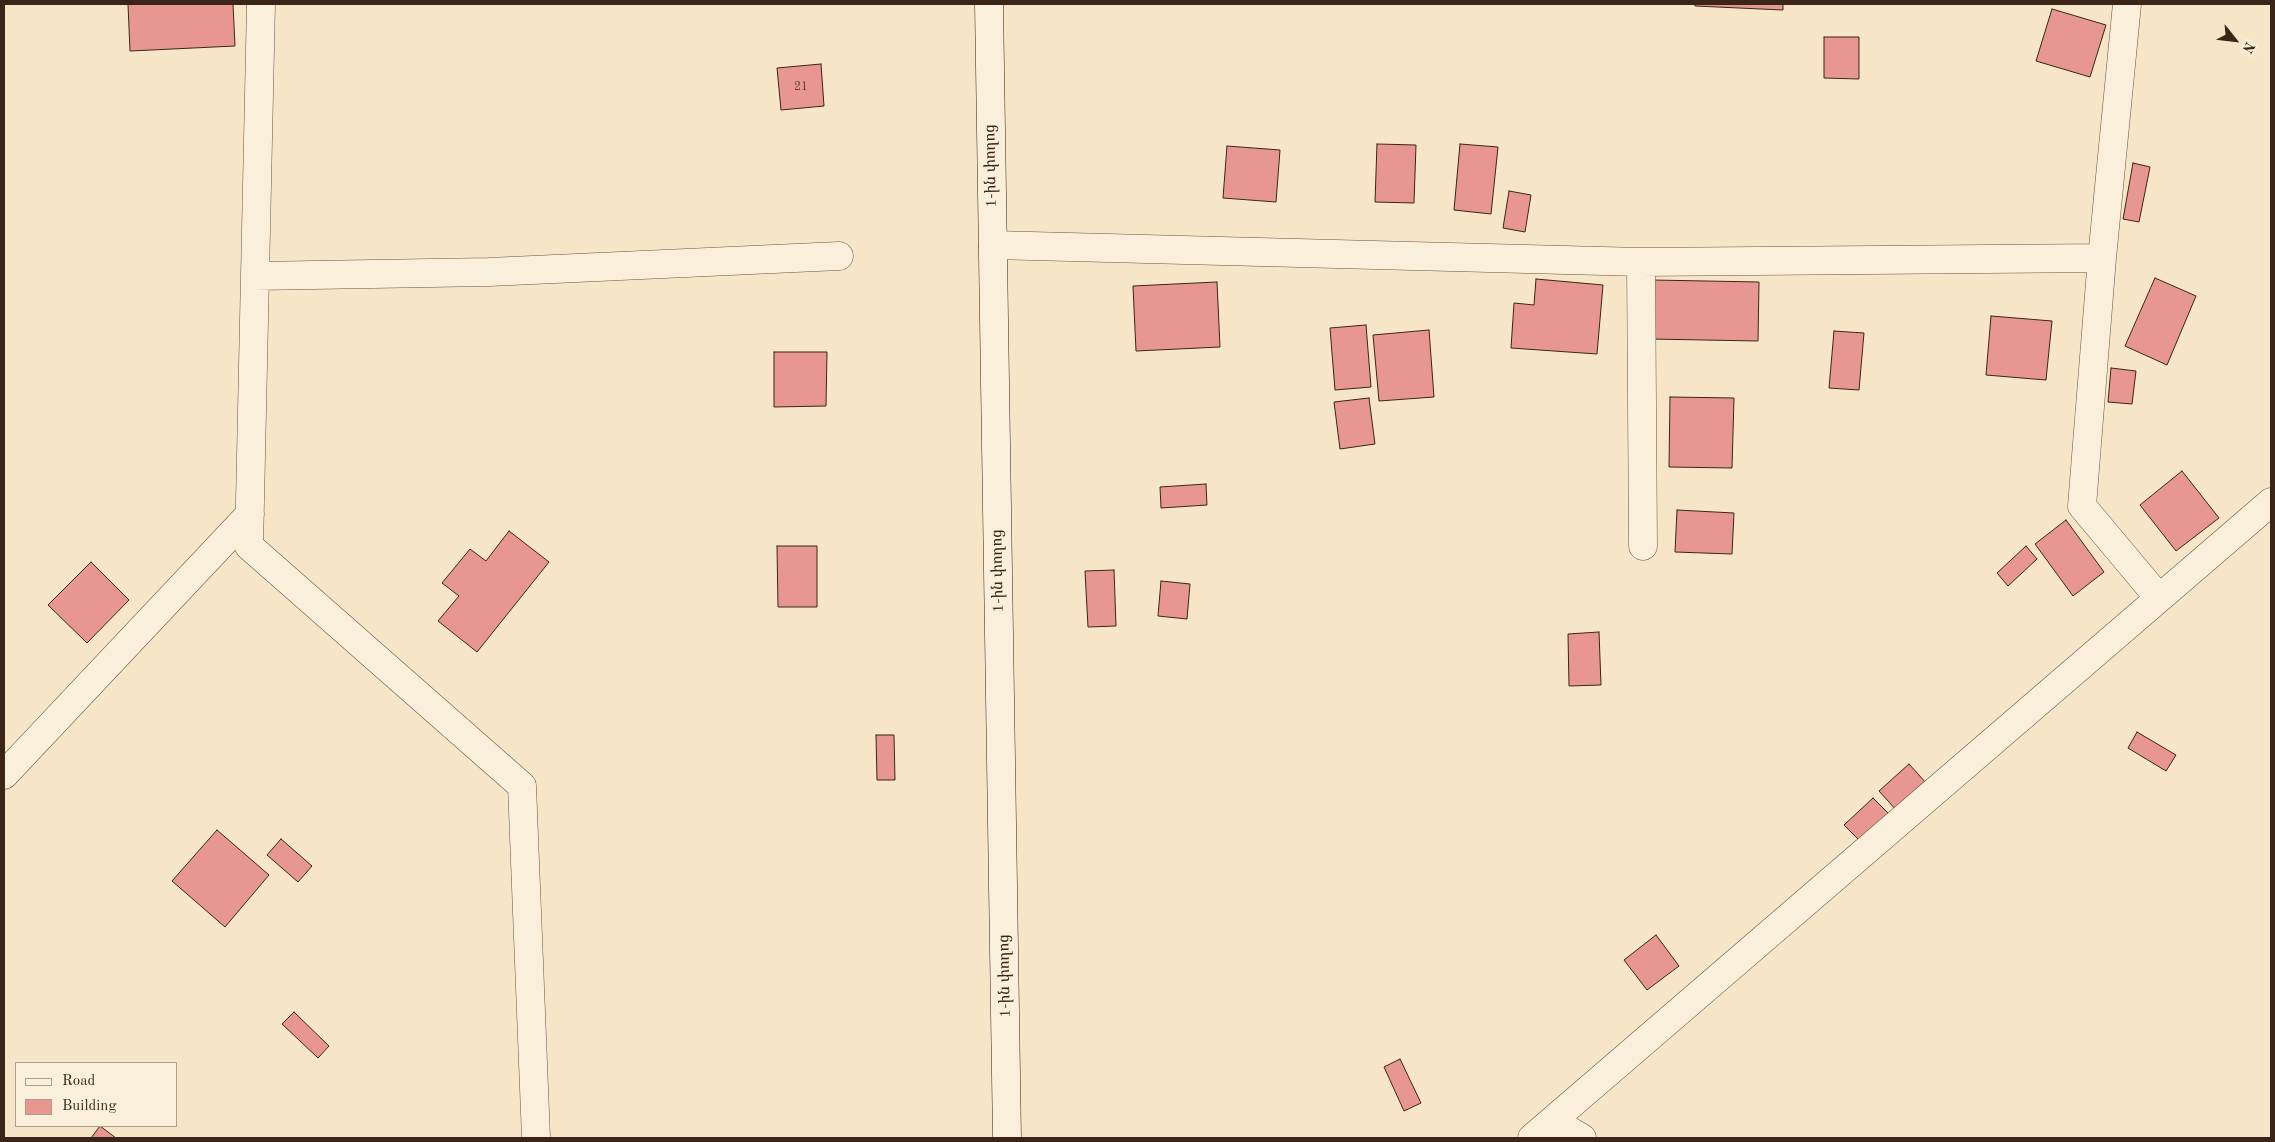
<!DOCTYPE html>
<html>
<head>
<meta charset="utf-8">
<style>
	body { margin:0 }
	#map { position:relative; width:2275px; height:1142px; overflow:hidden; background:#f6e6c7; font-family:"Old Standard TT",serif }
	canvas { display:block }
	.frame { position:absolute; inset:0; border:5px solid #3a2517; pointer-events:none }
	.legend { position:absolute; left:15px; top:1062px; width:162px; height:65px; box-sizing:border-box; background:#f9efdb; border:1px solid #ad9e8d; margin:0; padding:6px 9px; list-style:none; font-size:15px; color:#3a2517 }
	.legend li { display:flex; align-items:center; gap:10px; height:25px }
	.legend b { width:25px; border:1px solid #ad9e8d }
	.north { position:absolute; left:2210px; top:15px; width:50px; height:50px; -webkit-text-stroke:4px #f9efdb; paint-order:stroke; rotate:119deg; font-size:14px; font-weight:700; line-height:20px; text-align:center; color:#3a2517 }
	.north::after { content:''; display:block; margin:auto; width:18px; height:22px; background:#3a2517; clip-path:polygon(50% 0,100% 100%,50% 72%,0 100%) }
</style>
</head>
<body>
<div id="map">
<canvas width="2275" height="1142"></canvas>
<div class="frame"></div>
<ul class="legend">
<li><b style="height:6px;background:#f9efdb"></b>Road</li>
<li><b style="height:14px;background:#e79790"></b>Building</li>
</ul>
<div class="north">N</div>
</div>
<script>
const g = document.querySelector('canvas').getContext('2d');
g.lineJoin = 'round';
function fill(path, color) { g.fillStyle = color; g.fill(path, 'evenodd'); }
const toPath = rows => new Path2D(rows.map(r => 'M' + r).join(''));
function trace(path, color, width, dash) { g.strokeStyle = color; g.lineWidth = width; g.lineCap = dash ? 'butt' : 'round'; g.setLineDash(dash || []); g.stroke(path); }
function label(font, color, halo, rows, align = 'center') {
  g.font = font + ' "Old Standard TT","Noto Serif Armenian",serif'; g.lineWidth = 4; g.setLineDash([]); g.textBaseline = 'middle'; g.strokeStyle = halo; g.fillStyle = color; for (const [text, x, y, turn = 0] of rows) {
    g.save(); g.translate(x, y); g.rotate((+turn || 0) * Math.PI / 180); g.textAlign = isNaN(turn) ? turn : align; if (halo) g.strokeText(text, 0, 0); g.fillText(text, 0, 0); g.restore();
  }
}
const building = toPath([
	[128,4,233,4,235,46,130,51,128,4],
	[1695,4,1783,4,1783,10,1695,6,1695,4],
	[2052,9,2106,25,2090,77,2036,61,2052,9],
	[1824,37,1859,37,1859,79,1824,78,1824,37],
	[821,64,824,106,781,110,777,68,821,64],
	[1377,144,1416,145,1414,203,1375,202,1377,144],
	[1460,144,1498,147,1491,214,1454,210,1460,144],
	[1227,146,1280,150,1276,202,1223,198,1227,146],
	[2133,163,2150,167,2139,222,2123,219,2133,163],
	[1509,191,1531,195,1525,232,1503,228,1509,191],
	[2155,278,2196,296,2167,365,2125,346,2155,278],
	[1536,279,1603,285,1597,354,1511,348,1514,303,1534,305,1536,279],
	[1652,280,1759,282,1758,341,1650,339,1652,280],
	[1217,282,1220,347,1136,351,1133,286,1217,282],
	[1991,316,2052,321,2046,380,1986,375,1991,316],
	[1366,325,1371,387,1335,390,1330,328,1366,325],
	[1429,330,1434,397,1379,401,1373,335,1429,330],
	[1834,331,1864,333,1859,390,1829,388,1834,331],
	[774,352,827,352,826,406,774,407,774,352],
	[2111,368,2136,371,2132,404,2108,402,2111,368],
	[1670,397,1734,398,1732,468,1669,467,1670,397],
	[1369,398,1375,444,1340,449,1334,402,1369,398],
	[2182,471,2219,518,2176,551,2140,505,2182,471],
	[1206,484,1207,505,1161,508,1160,487,1206,484],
	[1677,510,1734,513,1732,554,1675,552,1677,510],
	[2066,520,2104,572,2073,596,2035,544,2066,520],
	[509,531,549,562,477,652,438,621,459,596,442,583,470,549,486,561,509,531],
	[777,546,817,546,817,607,778,607,777,546],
	[2026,546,2037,559,2008,586,1997,573,2026,546],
	[91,562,129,600,87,643,48,605,91,562],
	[1114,570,1116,626,1088,627,1085,571,1114,570],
	[1161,581,1190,584,1187,619,1158,616,1161,581],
	[1599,632,1601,685,1569,686,1568,634,1599,632],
	[2137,732,2176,755,2166,771,2128,748,2137,732],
	[876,735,894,735,895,780,877,780,876,735],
	[1909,764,1927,784,1897,811,1879,791,1909,764],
	[1873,798,1889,814,1860,841,1844,825,1873,798],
	[217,830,269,875,225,927,172,881,217,830],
	[281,839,312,866,298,882,267,855,281,839],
	[1656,935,1679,966,1647,990,1624,960,1656,935],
	[294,1012,329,1046,318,1058,282,1024,294,1012],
	[1400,1059,1421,1103,1404,1111,1384,1067,1400,1059],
	[100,1126,116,1138,91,1138,100,1126]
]);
const street = toPath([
	[261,4,249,546,522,786,536,1138],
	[2127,4,2102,258,2082,506,2159,598],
	[993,245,1641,262,2102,258],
	[1641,262,1643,546],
	[255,276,489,272,839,256],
	[4,775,250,514],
	[1553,1121,1582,1138],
	[1532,1138,2271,502]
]);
const secondary = toPath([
	[989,4,1007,1138]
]);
const numberNames = [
	["21",801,87]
];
const streetNames = [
	["1-ին փողոց",991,166,-91],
	["1-ին փողոց",998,571,-91],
	["1-ին փողոց",1005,976,-91]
];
fill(building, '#e79790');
trace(building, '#3a2517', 1);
trace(street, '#695543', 29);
trace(secondary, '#3a2517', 29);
trace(street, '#f9efdb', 28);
trace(secondary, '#f9efdb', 28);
label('12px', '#654235', null, numberNames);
label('15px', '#3a2517', '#f9efdb', streetNames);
</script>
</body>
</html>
